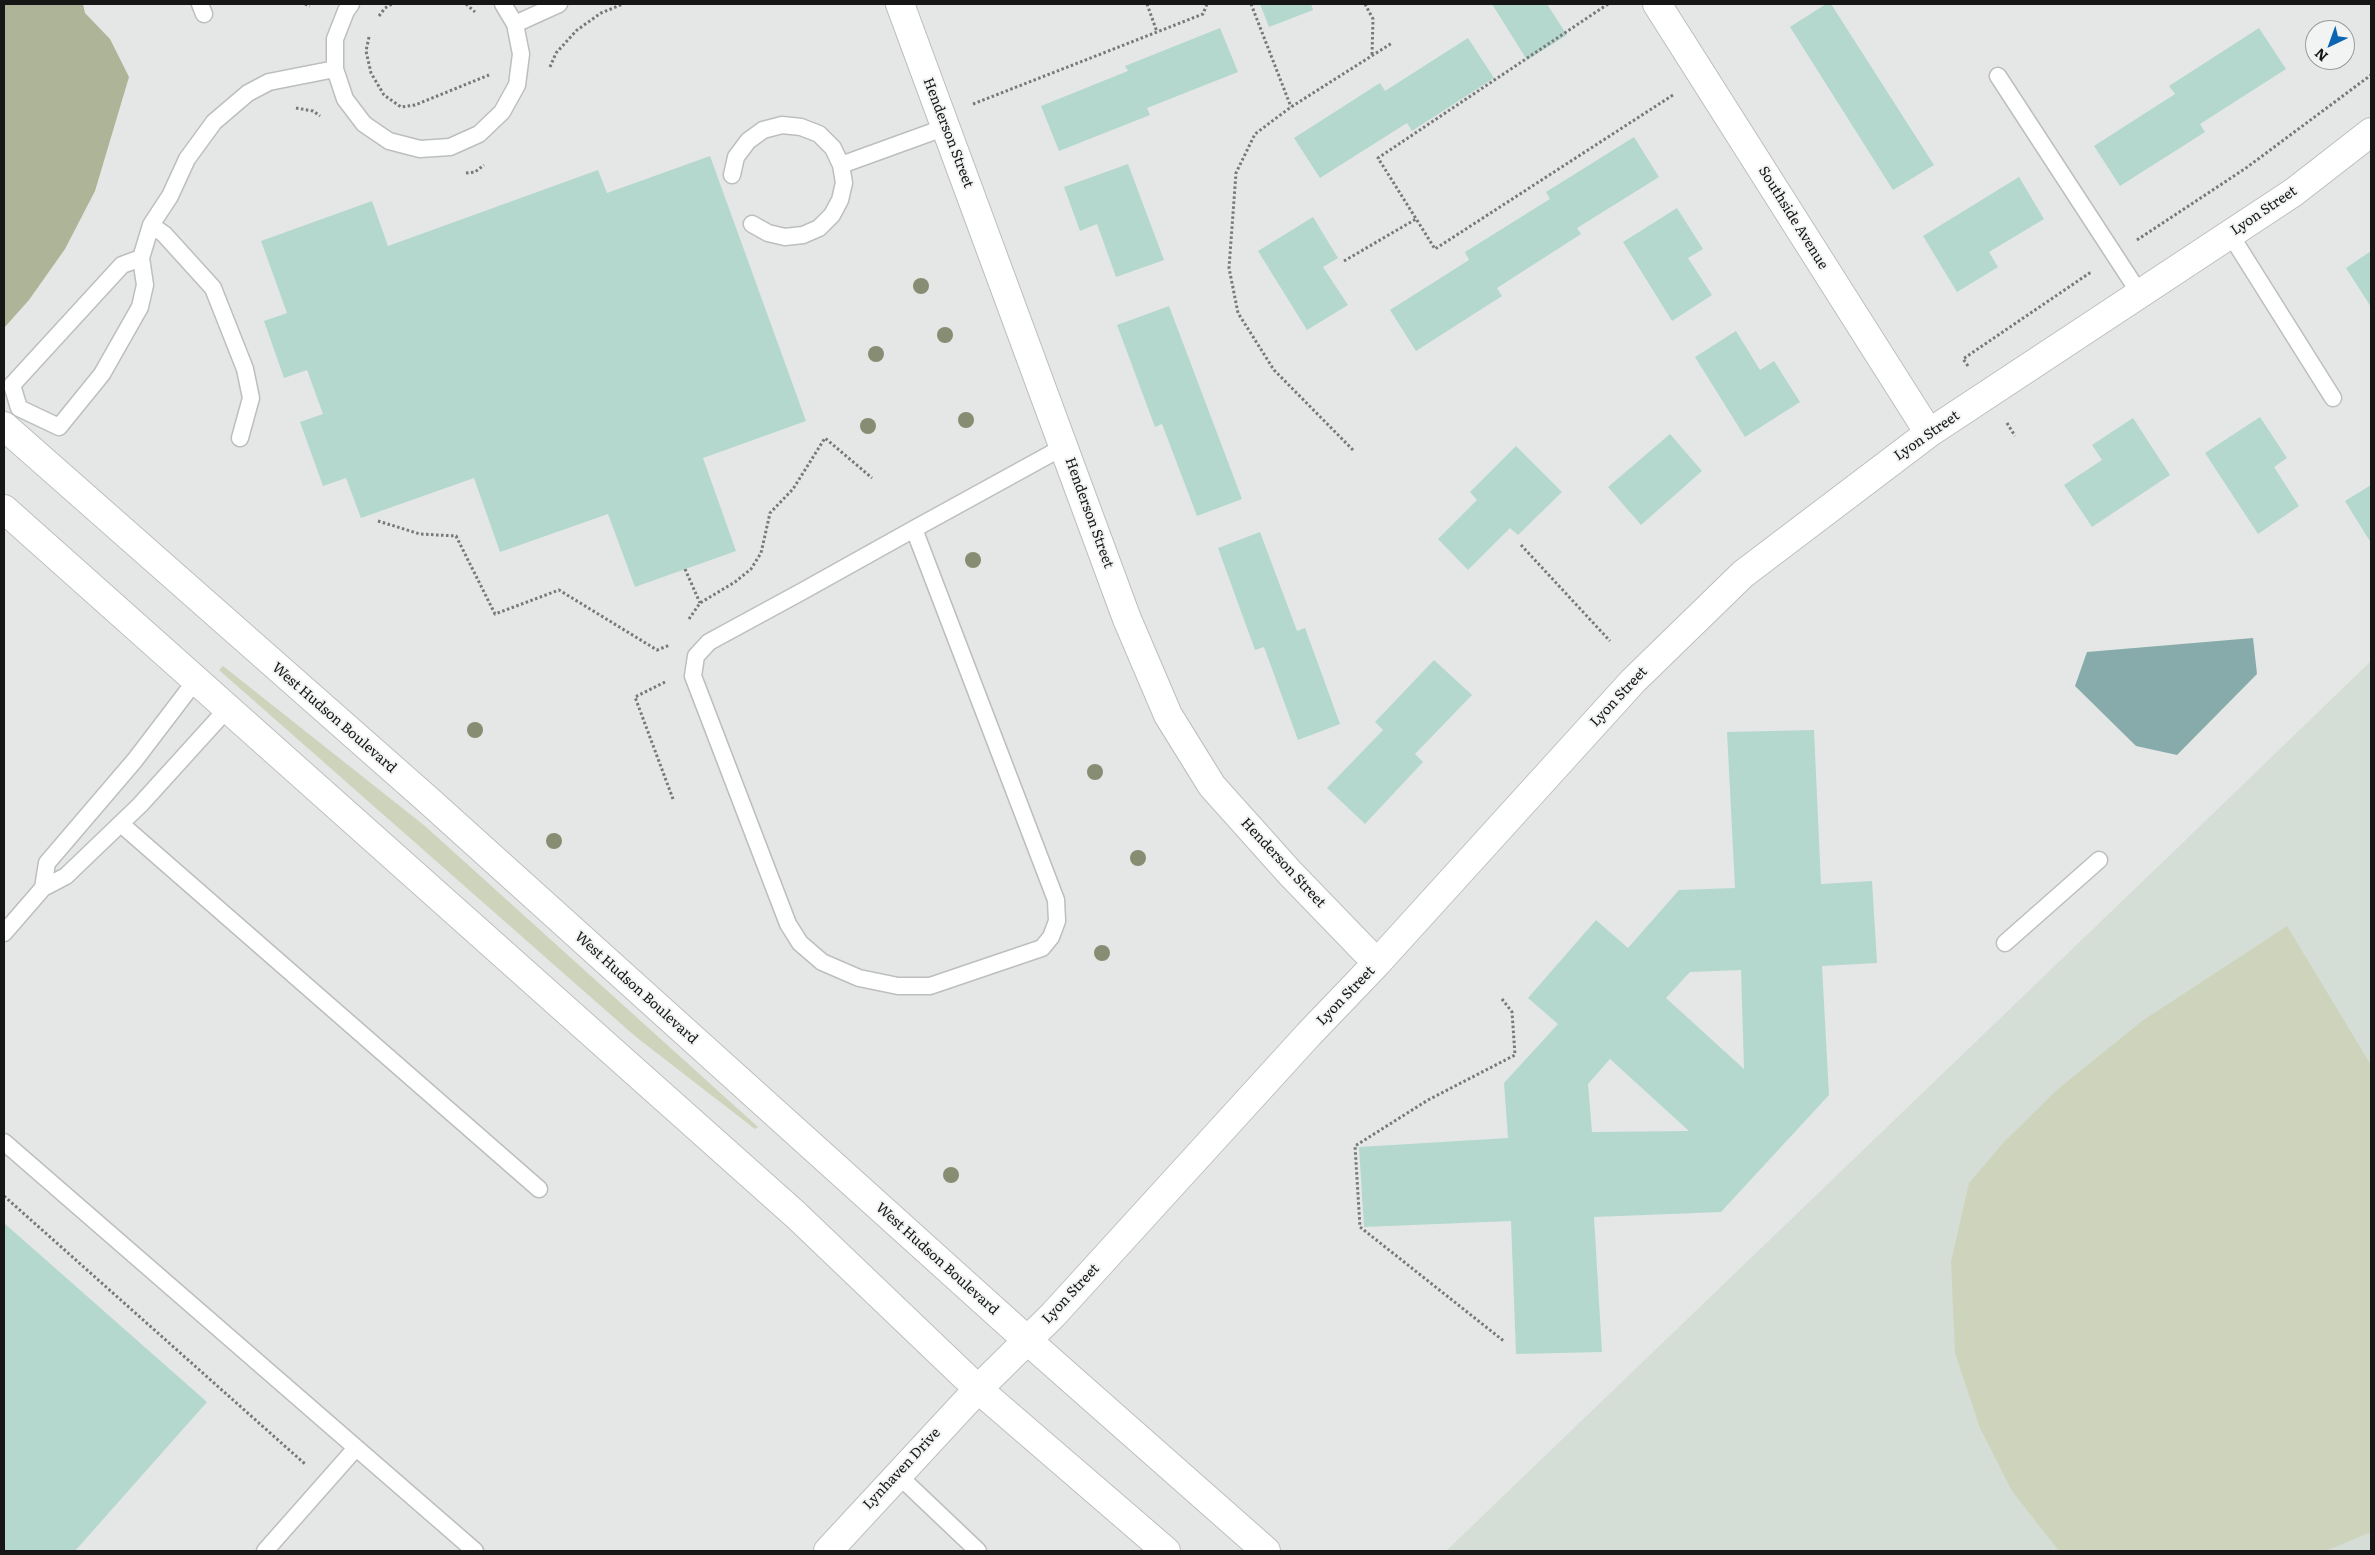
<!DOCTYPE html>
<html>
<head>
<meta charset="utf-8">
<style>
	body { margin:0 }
	#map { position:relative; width:2375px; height:1555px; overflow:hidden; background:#e4e7e5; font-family:Literata,serif }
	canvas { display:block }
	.frame { position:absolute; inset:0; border:5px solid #151615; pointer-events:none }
	.north { position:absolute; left:2305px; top:20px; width:50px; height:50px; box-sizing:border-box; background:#f1f4f2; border:1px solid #999b9a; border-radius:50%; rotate:222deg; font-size:14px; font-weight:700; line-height:20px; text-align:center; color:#151615 }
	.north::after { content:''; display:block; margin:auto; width:18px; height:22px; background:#0b65b2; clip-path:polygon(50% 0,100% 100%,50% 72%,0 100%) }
</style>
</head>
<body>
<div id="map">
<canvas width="2375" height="1555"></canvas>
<div class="frame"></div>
<div class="north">N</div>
</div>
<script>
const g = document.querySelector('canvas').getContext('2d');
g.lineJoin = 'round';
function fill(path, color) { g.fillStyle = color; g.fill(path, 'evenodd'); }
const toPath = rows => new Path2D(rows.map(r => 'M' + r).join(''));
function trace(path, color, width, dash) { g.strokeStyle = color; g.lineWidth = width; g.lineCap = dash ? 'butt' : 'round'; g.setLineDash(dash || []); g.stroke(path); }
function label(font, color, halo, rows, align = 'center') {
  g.font = font + ' Literata,serif'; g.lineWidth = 4; g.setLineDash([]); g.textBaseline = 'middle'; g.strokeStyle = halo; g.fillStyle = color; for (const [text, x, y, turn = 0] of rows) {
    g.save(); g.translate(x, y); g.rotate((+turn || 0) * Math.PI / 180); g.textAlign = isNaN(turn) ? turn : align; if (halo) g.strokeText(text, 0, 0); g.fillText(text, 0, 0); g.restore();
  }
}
const built = toPath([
	[2371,661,2371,1551,1446,1551,2169,856]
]);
const green = toPath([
	[223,666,425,826,758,1127,755,1129,636,1037,219,670],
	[2287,926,2371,1065,2371,1532,2326,1551,2059,1551,2012,1491,1980,1428,1955,1353,1951,1262,1969,1183,2004,1142,2058,1089,2142,1021]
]);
const forest = toPath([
	[4,4,83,4,85,13,110,39,129,77,95,191,65,249,29,300,4,328]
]);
const water = toPath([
	[2253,638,2257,674,2177,755,2136,746,2075,686,2087,652]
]);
const building = toPath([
	[1260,4,1311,4,1313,10,1269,27],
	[1492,4,1547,4,1567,35,1527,60],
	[1826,4,1831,4,1934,165,1893,190,1790,27],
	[1220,28,1238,72,1147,108,1150,115,1059,151,1041,106,1128,71,1125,66],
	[2259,28,2286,69,2200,124,2205,132,2120,186,2094,146,2175,94,2169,86],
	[1468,38,1494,78,1412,131,1407,123,1320,178,1294,138,1380,83,1385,91],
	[1634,137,1659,177,1577,228,1581,234,1497,288,1502,296,1416,351,1390,310,1469,260,1465,252,1550,199,1546,192],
	[710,156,806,421,703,458,736,551,635,587,608,514,500,552,474,478,361,518,346,478,323,486,300,422,323,414,307,370,284,378,264,321,287,313,261,241,372,201,388,246,598,170,607,193],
	[1128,164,1164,260,1116,277,1097,224,1080,231,1064,187],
	[2019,177,2044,219,1989,252,1998,267,1957,292,1923,236],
	[1677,208,1703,249,1688,258,1712,295,1672,321,1623,242],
	[1313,217,1338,258,1323,267,1348,305,1307,330,1258,251],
	[2371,251,2371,307,2346,268],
	[1169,306,1242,499,1197,516,1162,424,1155,427,1117,325],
	[1736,331,1760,370,1774,361,1800,402,1745,437,1695,357],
	[2260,417,2287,458,2274,467,2299,506,2258,534,2205,453],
	[2133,418,2170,475,2092,527,2064,485,2102,460,2092,445],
	[1670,434,1702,471,1641,525,1608,487],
	[1516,446,1562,492,1518,535,1510,528,1468,570,1438,539,1477,500,1470,492],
	[2371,485,2371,543,2345,501],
	[1260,532,1297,631,1305,628,1340,724,1298,740,1264,647,1255,650,1218,548],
	[1434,660,1472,695,1415,754,1423,762,1365,824,1327,788,1383,730,1375,722],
	[1814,730,1821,884,1872,881,1877,963,1822,966,1829,1095,1721,1212,1594,1217,1602,1352,1516,1354,1511,1221,1364,1227,1359,1147,1508,1138,1504,1083,1558,1024,1528,998,1596,920,1628,948,1679,890,1735,888,1727,732],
	[1741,970,1744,1069,1666,998,1690,972],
	[1610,1059,1689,1131,1592,1132,1588,1084],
	[4,1223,207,1402,75,1551,4,1551]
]);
const path = toPath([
	[305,4,310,6],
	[466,4,475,12],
	[1147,4,1157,32],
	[1251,4,1291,107],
	[1365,4,1373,19,1372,55],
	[1608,4,1378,158,1435,249,1673,95],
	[379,16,385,8,392,4],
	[369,37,366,51,371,73,384,95,401,107,415,105,489,75],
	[550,67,556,53,577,30,601,13,623,4],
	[973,104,1203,14,1207,4],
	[296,108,313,111,320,116],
	[466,173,475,172,484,165],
	[2137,240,2246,168,2371,75],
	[1344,261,1416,219],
	[1968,366,1963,359,2091,272],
	[2007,423,2015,436],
	[1353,450,1274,370,1238,313,1229,268,1236,173,1255,134,1291,107,1392,43],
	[378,521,420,534,456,536,495,614,559,590,657,650,670,645],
	[1521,545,1610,641],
	[685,569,700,603],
	[689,619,700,603,735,582,751,569,761,553,770,513,793,489,825,438,872,478],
	[665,682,635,697,673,799],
	[1502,999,1512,1012,1515,1055,1428,1100,1355,1146,1360,1227,1505,1342],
	[4,1196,305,1464]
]);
const lane = toPath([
	[200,4,204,14],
	[351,4,346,11,335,39,335,69,345,99,364,124,389,141,420,149,450,147,479,134,502,112,517,85,521,54,515,24,503,4],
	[515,24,559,4],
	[1998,76,2140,294],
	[841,165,946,127],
	[732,175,736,157,748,141,763,130,782,125,801,127,819,134,833,148,841,165,844,183,840,200,832,215,819,228,803,235,785,237,768,233,752,224],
	[151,225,164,234,213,288,245,369,251,398,240,438],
	[2230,234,2333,398],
	[141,258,122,265,12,385,19,408,59,427,102,374,140,307,145,285,141,258,151,225,170,196,187,159,214,122,248,93,269,82,335,69],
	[914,529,1056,900,1057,921,1051,937,1042,948,930,986,898,986,859,978,822,962,800,943,788,924,693,676,696,656,709,642,801,592,914,529,1065,446],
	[121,824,539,1189],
	[43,888,47,863,135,760,196,680],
	[4,933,43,888,66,876,140,805,228,708],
	[2005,943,2099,860],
	[4,1142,475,1551],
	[897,1474,978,1551],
	[265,1551,356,1448]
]);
const street = toPath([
	[900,4,1127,619,1168,715,1212,786,1290,873,1377,963],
	[1657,4,1929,433],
	[828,1551,978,1389,1053,1315,1309,1034,1377,963,1633,681,1743,574,1929,433,2294,192,2371,132]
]);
const secondary = toPath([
	[4,426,427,799,1027,1340,1266,1551],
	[4,509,796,1215,978,1389,1166,1551]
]);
const trees = [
	[921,286],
	[945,335],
	[876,354],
	[966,420],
	[868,426],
	[973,560],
	[475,730],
	[1095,772],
	[554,841],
	[1138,858],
	[1102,953],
	[951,1175]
];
const streetNames = [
	["Henderson Street",948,133,69],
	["Lyon Street",2264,211,-34],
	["Southside Avenue",1793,218,58],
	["Lyon Street",1927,436,-35],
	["Henderson Street",1089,513,70],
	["Lyon Street",1619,697,-47],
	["West Hudson Boulevard",334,718,41],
	["Henderson Street",1283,863,47],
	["West Hudson Boulevard",636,988,42],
	["Lyon Street",1346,996,-46],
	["West Hudson Boulevard",937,1259,42],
	["Lyon Street",1071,1294,-47],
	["Lynhaven Drive",902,1469,-47]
];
fill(built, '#d4ded7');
fill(green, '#ced4bc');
fill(forest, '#adb497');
fill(water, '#87abab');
fill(building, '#b4d8cd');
trace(lane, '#bcbfbd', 19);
trace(street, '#bcbfbd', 30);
trace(secondary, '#bcbfbd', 30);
trace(path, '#777978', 3, [2.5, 2.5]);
trace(lane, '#fff', 16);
trace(street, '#fff', 28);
trace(secondary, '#fff', 28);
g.fillStyle = '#868d72';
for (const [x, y] of trees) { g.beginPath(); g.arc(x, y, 8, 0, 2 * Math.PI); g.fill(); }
label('14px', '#151615', '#f1f4f2', streetNames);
</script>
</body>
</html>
